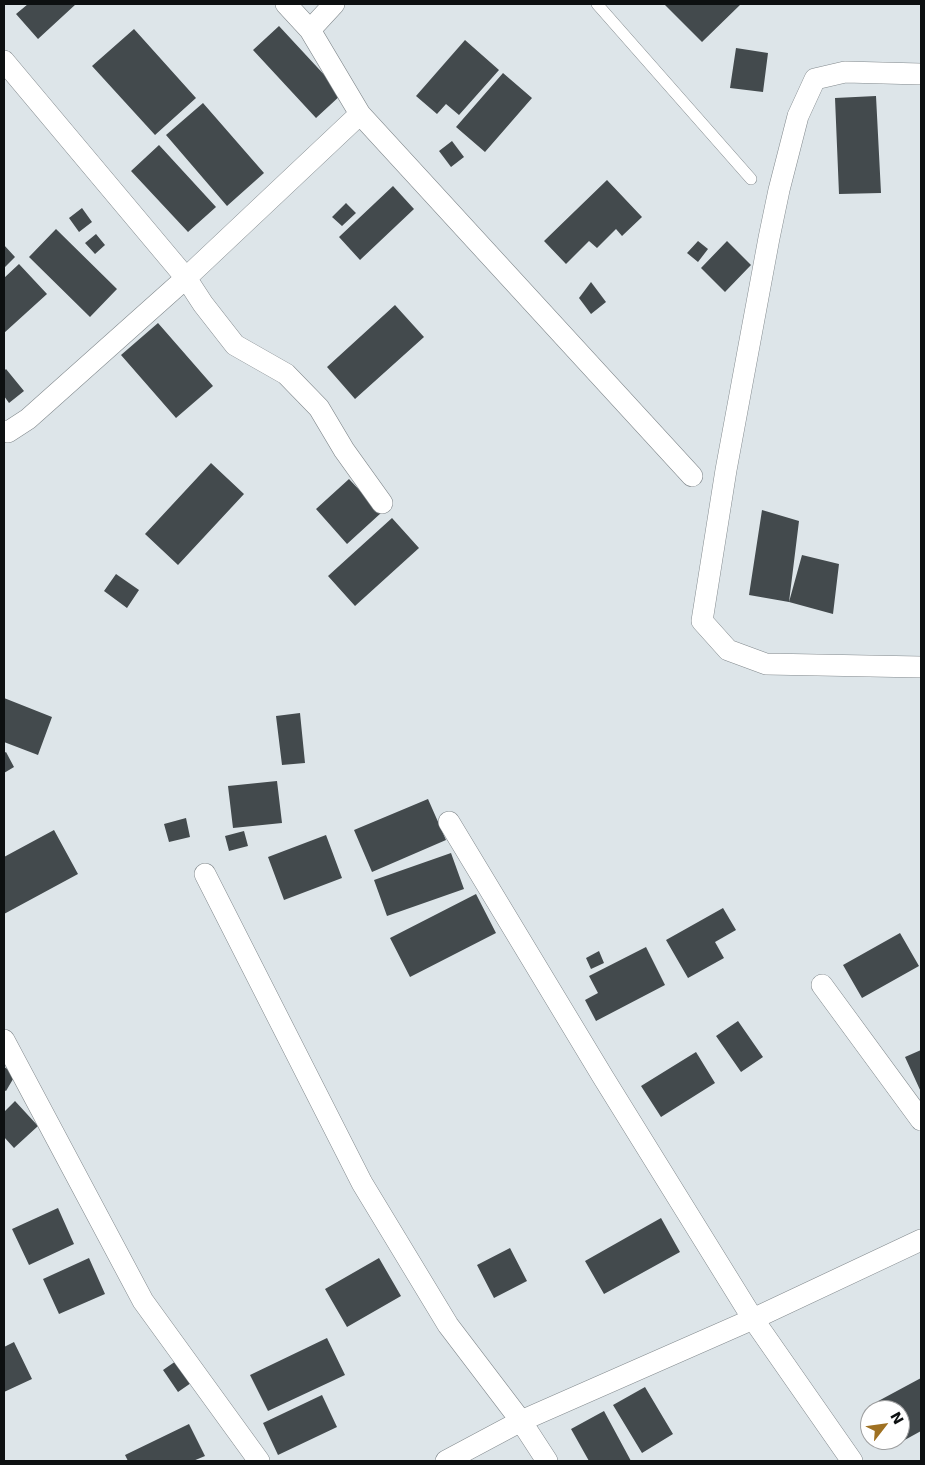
<!DOCTYPE html>
<html>
<head>
<meta charset="utf-8">
<style>
	body { margin:0 }
	#map { position:relative; width:925px; height:1465px; overflow:hidden; background:#dde5e9; font-family:"DejaVu Sans",sans-serif }
	canvas { display:block }
	.frame { position:absolute; inset:0; border:5px solid #0d1011; pointer-events:none }
	.north { position:absolute; left:860px; top:1400px; width:50px; height:50px; box-sizing:border-box; background:#fff; border:1px solid #9e9fa0; border-radius:50%; rotate:60deg; font-size:14px; font-weight:700; line-height:20px; text-align:center; color:#0d1011 }
	.north::after { content:''; display:block; margin:auto; width:18px; height:22px; background:#9f7122; clip-path:polygon(50% 0,100% 100%,50% 72%,0 100%) }
</style>
</head>
<body>
<div id="map">
<canvas width="925" height="1465"></canvas>
<div class="frame"></div>
<div class="north">N</div>
</div>
<script>
const g = document.querySelector('canvas').getContext('2d');
g.lineJoin = 'round';
function fill(path, color) { g.fillStyle = color; g.fill(path, 'evenodd'); }
const toPath = rows => new Path2D(rows.map(r => 'M' + r).join(''));
function trace(path, color, width, dash) { g.strokeStyle = color; g.lineWidth = width; g.lineCap = dash ? 'butt' : 'round'; g.setLineDash(dash || []); g.stroke(path); }
const building = toPath([
	[28,4,76,4,38,39,16,14],
	[664,4,741,4,702,42],
	[279,26,342,94,316,118,253,50],
	[134,29,196,98,155,135,92,66],
	[465,40,499,70,459,115,446,104,437,114,416,96],
	[736,48,768,53,763,92,730,88],
	[503,73,532,98,485,152,456,127],
	[876,96,881,193,839,194,835,98],
	[203,103,264,173,227,206,166,135],
	[452,141,464,157,451,167,439,151],
	[159,145,216,207,188,232,131,171],
	[607,180,642,217,622,236,616,229,597,248,589,241,566,264,544,241],
	[393,186,414,209,360,260,339,237],
	[346,203,356,213,342,226,332,217],
	[82,208,92,222,79,232,69,218],
	[56,229,117,289,90,317,29,257],
	[96,234,105,245,95,254,85,243],
	[698,241,708,249,698,262,687,253],
	[727,241,751,265,725,292,701,268],
	[4,245,15,257,4,268],
	[19,264,47,294,4,333,4,278],
	[591,282,606,302,591,314,579,298],
	[395,305,424,337,355,399,327,367],
	[158,323,213,386,176,418,121,355],
	[6,369,24,391,9,403,4,396,4,371],
	[211,463,244,494,178,565,145,534],
	[349,479,381,513,347,544,316,509],
	[762,510,799,521,789,602,749,595],
	[392,518,419,548,355,606,328,576],
	[802,555,839,564,833,614,789,602],
	[116,574,139,590,127,608,104,591],
	[4,698,52,717,38,755,4,742],
	[300,713,305,763,282,765,276,716],
	[6,752,14,767,4,773,4,753],
	[277,781,282,823,233,828,228,786],
	[428,799,446,840,372,872,354,830],
	[186,818,190,837,169,842,164,824],
	[54,830,78,874,4,914,4,857],
	[244,831,248,846,229,851,225,836],
	[326,835,342,878,284,900,268,857],
	[451,853,464,889,387,916,374,880],
	[476,894,496,933,410,977,390,938],
	[723,908,736,930,715,942,724,958,688,978,666,940],
	[900,933,919,966,862,998,843,965],
	[646,947,665,985,596,1021,585,1000,598,993,589,976],
	[599,951,604,963,591,969,586,958],
	[738,1021,763,1057,741,1072,716,1036],
	[921,1050,921,1092,905,1057],
	[696,1052,715,1083,661,1117,641,1086],
	[4,1067,16,1074,6,1091,4,1090],
	[15,1101,38,1126,14,1148,4,1137,4,1112],
	[58,1208,74,1244,29,1265,12,1229],
	[661,1218,680,1252,604,1294,585,1261],
	[510,1248,527,1281,494,1298,477,1265],
	[89,1258,105,1294,59,1314,43,1279],
	[379,1258,401,1296,347,1327,325,1289],
	[327,1338,345,1375,268,1411,250,1375],
	[14,1342,32,1379,4,1392,4,1347],
	[176,1361,191,1383,178,1392,163,1370],
	[921,1378,921,1431,892,1447,888,1440,900,1440,900,1410,872,1410,869,1406],
	[645,1387,673,1434,642,1453,613,1405],
	[322,1395,337,1427,278,1455,263,1423],
	[604,1411,631,1461,589,1461,571,1429],
	[189,1424,205,1456,193,1461,128,1461,125,1455]
]);
const lane = toPath([
	[597,4,751,179]
]);
const street = toPath([
	[286,4,310,30],
	[334,4,310,30,360,114,692,476],
	[4,61,186,278,203,304,235,345,286,374,319,408,344,450,382,503],
	[921,74,845,72,815,79,798,116,779,190,769,238,726,470,702,621,728,650,766,664,921,667],
	[4,431,8,432,28,419,186,278,360,114],
	[449,822,603,1077,753,1319,852,1461],
	[205,874,362,1183,448,1325,521,1421,547,1461],
	[822,985,921,1120],
	[4,1040,143,1301,259,1461],
	[446,1461,521,1421,753,1319,921,1240]
]);
fill(building, '#434a4d');
trace(lane, '#82898d', 12);
trace(street, '#82898d', 22);
trace(lane, '#fff', 11);
trace(street, '#fff', 21);
</script>
</body>
</html>
